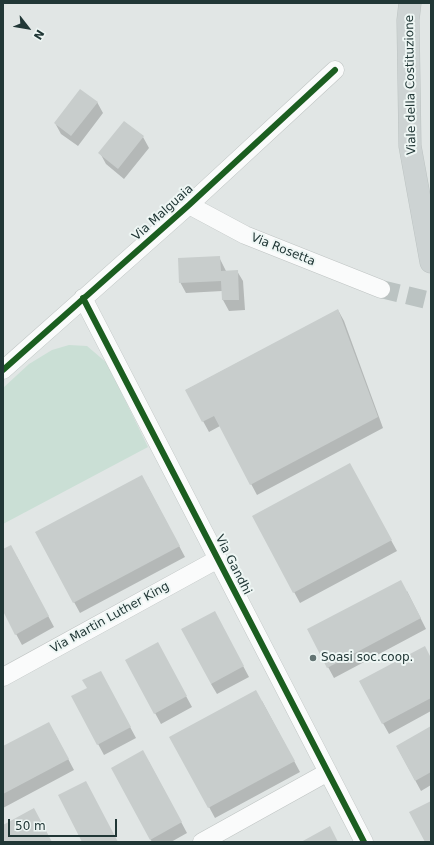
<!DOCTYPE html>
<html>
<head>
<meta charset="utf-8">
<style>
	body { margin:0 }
	#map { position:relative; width:434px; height:845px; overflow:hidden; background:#e1e6e5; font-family:"DejaVu Sans",sans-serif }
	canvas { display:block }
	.frame { position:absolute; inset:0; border:4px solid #213736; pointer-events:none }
	.north { position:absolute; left:8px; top:8px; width:40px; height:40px; -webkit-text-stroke:3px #eef6f4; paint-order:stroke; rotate:121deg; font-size:11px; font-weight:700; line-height:16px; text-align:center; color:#213736 }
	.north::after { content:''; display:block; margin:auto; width:14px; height:18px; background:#213736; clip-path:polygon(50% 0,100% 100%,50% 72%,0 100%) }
	.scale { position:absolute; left:8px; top:819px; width:109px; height:18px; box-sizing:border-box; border:2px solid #213736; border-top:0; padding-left:5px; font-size:12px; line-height:14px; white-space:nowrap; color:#213736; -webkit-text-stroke:3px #eef6f4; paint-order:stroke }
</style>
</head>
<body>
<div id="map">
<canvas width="434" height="845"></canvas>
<div class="frame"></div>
<div class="north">N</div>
<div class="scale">50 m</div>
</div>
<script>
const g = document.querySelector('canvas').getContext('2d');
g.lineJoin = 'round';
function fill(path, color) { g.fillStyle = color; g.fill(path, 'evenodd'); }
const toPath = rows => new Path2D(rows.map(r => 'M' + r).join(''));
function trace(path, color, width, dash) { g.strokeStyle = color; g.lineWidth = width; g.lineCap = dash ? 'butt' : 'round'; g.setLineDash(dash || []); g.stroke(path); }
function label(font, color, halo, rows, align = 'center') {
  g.font = font + ' "DejaVu Sans",sans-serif'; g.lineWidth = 4; g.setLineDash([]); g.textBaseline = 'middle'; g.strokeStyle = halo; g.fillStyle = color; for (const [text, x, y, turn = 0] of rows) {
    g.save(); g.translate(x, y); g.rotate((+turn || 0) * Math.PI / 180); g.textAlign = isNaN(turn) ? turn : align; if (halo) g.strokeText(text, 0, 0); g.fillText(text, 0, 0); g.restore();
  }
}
const green = toPath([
	[69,345,87,346,107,363,148,447,3,524,3,388,29,364,52,350]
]);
const shadow = toPath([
	[97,102,103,113,78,146,61,134,55,123],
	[143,137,149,148,124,179,106,164,100,153],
	[219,257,226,271,237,271,243,281,245,310,229,311,223,300,222,291,186,293,180,282],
	[338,310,344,321,383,428,257,495,220,426,209,432,186,390],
	[355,475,397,551,300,603,253,516],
	[148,487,185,557,80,613,74,602],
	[3,551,17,557,54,627,22,645,3,610],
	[407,591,426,629,334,678,328,667],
	[220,623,249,677,217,694,211,684],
	[163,654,192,707,161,724,155,713],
	[431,659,431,711,389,734,360,682],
	[106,682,136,738,104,755,98,744],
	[262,701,300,772,215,818,171,737],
	[431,728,431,785,421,791,397,747],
	[55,734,74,770,3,808,3,748],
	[149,762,187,833,171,842,152,842,112,768]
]);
const building = toPath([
	[80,89,98,102,71,136,54,123],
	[124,121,144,136,118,169,98,153],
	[220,256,221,271,238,270,239,300,222,300,221,281,179,283,178,258],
	[338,309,378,417,250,485,214,416,202,422,185,390],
	[350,463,392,540,293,593,252,516],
	[142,475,180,546,73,603,35,532],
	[11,545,49,616,15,635,3,611,3,549],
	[401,580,421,618,327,668,307,629],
	[215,611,244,666,211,684,181,629],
	[158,642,187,696,154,714,125,660],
	[425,646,431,658,431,698,382,724,359,681],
	[101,671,131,727,97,745,71,696,87,688,82,680],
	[256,690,295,761,208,808,169,737],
	[49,722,69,759,3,794,3,746],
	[431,726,431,772,415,781,396,746],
	[143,750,182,822,150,840,111,768],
	[86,781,118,842,82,842,58,795],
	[431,801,431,842,425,842,409,812],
	[34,808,52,842,3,842,3,825],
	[330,826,338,842,301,842]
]);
const minorTunnel = toPath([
	[381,289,431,301]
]);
const minor = toPath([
	[189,205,245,235,381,289],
	[83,298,364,842],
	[3,370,189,205,335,70],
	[3,677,218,559],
	[202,842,328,772]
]);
const major = toPath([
	[410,3,408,20,410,146,431,262]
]);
const cycleway = toPath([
	[83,298,364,842],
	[3,370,189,205,335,70]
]);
const markers = [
	[313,658,4,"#647473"]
];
const streetNames = [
	["Viale della Costituzione",411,85,-91],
	["Via Malguaia",163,213,-42],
	["Via Rosetta",283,250,22],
	["Via Gandhi",233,565,63],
	["Via Martin Luther King",110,618,-29]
];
const poiNames = [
	["Soasi soc.coop.",321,658]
];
fill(green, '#cadfd5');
fill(shadow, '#0003');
fill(building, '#c8cdcc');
trace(minorTunnel, '#bbc3c2', 18, [18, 9]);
trace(minor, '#bec3c2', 19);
trace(major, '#bcc3c2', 23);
trace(minor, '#fafbfb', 18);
trace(major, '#cdd3d3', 22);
trace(cycleway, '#1b5e20', 6);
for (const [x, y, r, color] of markers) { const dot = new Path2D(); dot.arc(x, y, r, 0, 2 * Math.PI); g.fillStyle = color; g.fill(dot); trace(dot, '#eef6f4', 1.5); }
label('12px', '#213736', '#eef6f4', streetNames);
label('12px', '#213736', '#eef6f4', poiNames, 'left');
</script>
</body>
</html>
